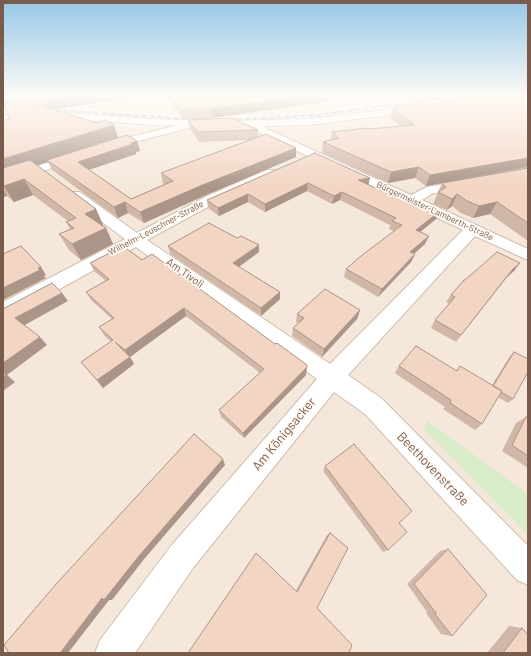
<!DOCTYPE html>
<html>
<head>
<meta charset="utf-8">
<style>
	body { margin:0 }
	#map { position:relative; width:531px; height:656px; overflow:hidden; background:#fdf6ec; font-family:Barlow,sans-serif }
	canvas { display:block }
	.frame { position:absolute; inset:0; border:4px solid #7a5c4d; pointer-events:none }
</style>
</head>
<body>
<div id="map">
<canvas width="531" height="656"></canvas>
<div class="frame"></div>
</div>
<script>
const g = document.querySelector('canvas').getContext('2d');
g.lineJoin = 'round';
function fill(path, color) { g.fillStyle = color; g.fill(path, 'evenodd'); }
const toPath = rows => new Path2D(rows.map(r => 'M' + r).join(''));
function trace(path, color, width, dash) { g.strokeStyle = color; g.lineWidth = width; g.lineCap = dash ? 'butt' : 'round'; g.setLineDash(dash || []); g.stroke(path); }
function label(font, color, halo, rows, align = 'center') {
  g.font = font + ' Barlow,sans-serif'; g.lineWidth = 3.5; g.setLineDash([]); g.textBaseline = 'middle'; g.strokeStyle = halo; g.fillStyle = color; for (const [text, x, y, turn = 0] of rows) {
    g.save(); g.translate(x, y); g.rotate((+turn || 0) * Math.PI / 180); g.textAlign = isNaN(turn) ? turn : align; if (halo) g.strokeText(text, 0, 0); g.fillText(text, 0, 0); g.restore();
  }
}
const residential = toPath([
	[528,96,528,653,3,653,3,118,94,125,192,129,271,126,340,123,425,113]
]);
const commercial = toPath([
	[3,96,425,96,315,112,270,115,225,116,163,115,22,104]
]);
const green = toPath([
	[427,421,528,494,528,535,424,429]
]);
const street = toPath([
	[149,96,157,96,163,106,162,108,156,108,149,96],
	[258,120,261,121,267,129,411,195,427,187,465,180,469,181,471,184,469,187,431,194,422,200,528,249,528,260,475,236,348,375,381,398,528,546,528,585,517,580,365,414,334,392,193,568,135,653,95,653,100,640,171,546,317,379,136,247,10,316,3,318,3,302,125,239,70,198,68,195,70,192,80,192,137,233,207,196,267,170,275,170,277,173,275,176,217,202,147,240,330,364,463,230,259,133,253,123,258,120],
	[194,121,197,122,199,124,197,126,107,149,102,146,103,144,194,121],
	[74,154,78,155,80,157,78,159,3,185,3,177,74,154]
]);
const secondary = toPath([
	[479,96,501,96,497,99,458,106,453,103,455,101,479,96],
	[421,106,426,109,424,111,308,125,229,127,150,125,3,114,3,108,150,119,229,121,308,119,421,106]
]);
const rail = toPath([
	[43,109,203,120],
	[225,120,319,115,459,96]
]);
const wall = toPath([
	[3,96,148,96,52,109,97,123,114,125,118,138,137,141,140,151,136,152,136,154,89,170,131,199,165,184,163,184,161,173,249,140,199,142,190,129,188,120,197,119,183,119,167,96,330,96,329,101,213,118,213,119,258,130,258,137,296,148,296,157,206,195,144,223,128,213,118,218,52,170,48,162,37,165,96,209,103,225,102,225,106,228,113,244,81,260,69,250,59,234,70,229,66,222,68,221,33,195,14,202,7,196,3,197,3,121,9,119,5,107,3,106],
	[476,99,528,99,528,167,426,186,415,178,388,183,322,153,323,142,331,140,332,132,401,126,390,117,393,108,428,105],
	[315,153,370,178,368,185,419,208,440,211,436,219,420,232,425,244,414,254,415,254,411,262,378,297,344,277,346,269,394,231,389,229,390,225,340,200,332,204,307,191,265,212,248,202,219,216,208,208,207,200],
	[528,168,528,241,490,214,473,218,461,213,452,206,447,210,433,204,442,183],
	[123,246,306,375,244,438,221,417,219,410,260,373,186,316,130,357,134,364,103,388,81,362,111,342,104,335,99,327,112,319,91,300,86,292,106,281,94,271,90,263],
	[168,246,259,252,239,267,280,292,280,299,261,316,170,254],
	[520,263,514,271,507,277,456,342,431,328,435,320,450,304,446,302,451,295,465,280],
	[360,310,357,319,322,357,292,336,293,328,298,323,296,322,297,314],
	[514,352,513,399,508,403,498,397,482,424,475,430,443,409,445,407,395,373,399,366,456,371,460,366,492,385,510,356],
	[526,417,528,418,528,468,502,451,516,423],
	[325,466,399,523,388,550,383,552,323,471],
	[330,533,317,608,296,590,327,535],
	[448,549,452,636,441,634,426,613,427,612,407,584,440,551],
	[509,626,522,628,528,653,487,653]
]);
const shadedWall = toPath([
	[79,96,148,96,46,110,42,101],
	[304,96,330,96,329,101,213,118,212,110,210,109],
	[114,125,118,138,47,160,48,162,3,176,3,159],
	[137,141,140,151,136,152,136,154,82,172,78,162],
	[296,148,296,157,206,195,144,223,140,212,205,184],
	[528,158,528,167,426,186,430,175],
	[419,167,415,178,388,183,391,172],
	[370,178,368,186,358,180],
	[24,179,33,195,14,202,4,186],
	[308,183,307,191,265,212,265,204],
	[3,190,7,196,3,197],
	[342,192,340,200,332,204,334,196],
	[248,194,248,202,219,216,218,208],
	[457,194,452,206,447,210,452,199],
	[125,202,128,213,118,218,114,207],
	[497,202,490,214,473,218,479,206],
	[96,209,103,225,93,229,85,214],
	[440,211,436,219,413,238,416,230],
	[106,228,113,244,81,260,72,244],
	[429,236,425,244,407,260,410,252],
	[259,245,259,252,233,271,233,263],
	[415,254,411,262,378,297,382,289],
	[520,263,514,271,507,277,456,342,512,270],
	[41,267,46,275,44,276,46,278,3,300,3,288],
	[280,292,280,299,261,316,261,308],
	[62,293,68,301,23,326,15,318],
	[184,308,186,316,130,357,134,364,103,388,97,380,129,357,125,350],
	[360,310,357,319,322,357,324,349],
	[40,337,47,345,7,375,15,382,3,391,3,363],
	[307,367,306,375,244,438,243,433],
	[223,459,225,465,145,558,112,600,109,600,68,653,60,653,102,598]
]);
const building = toPath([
	[3,96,79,96,42,101,3,98,3,96],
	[171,96,304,96,210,109,212,110,181,110,171,96],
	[511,96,520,96,528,99,528,158,430,175,419,167,391,172,323,142,339,138,332,132,366,128,368,129,414,125,393,108,425,103,428,105,473,98,476,99,511,96],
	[4,103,42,106,97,123,105,120,114,125,3,159,3,121,9,119,4,103],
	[232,118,258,130,198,132,188,120,232,118],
	[266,134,296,148,205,184,140,212,125,202,114,207,47,160,127,135,137,141,131,143,133,144,78,162,131,199,173,181,161,173,266,134],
	[315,153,370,178,358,180,419,208,425,204,440,211,416,230,429,236,410,252,415,254,382,289,346,269,361,256,402,225,392,221,396,218,342,192,334,196,308,183,265,204,248,194,218,208,207,200,315,153],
	[30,160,96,209,85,214,106,228,72,244,59,234,74,228,66,222,76,218,24,179,4,186,3,186,3,168,30,160],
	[528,168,528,223,497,202,479,206,467,201,457,194,452,199,438,192,446,187,442,183,528,168],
	[209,223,237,238,241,236,259,245,233,263,280,292,261,308,168,246,209,223],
	[21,246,41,267,38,268,40,270,3,288,3,254,21,246],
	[123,246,142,260,152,254,275,344,277,343,307,365,307,367,243,433,219,410,264,369,184,308,125,350,115,342,130,357,97,380,81,362,113,340,99,327,114,318,86,292,109,279,90,263,123,246],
	[497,252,520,263,512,270,461,335,435,320,455,297,451,295,464,280,465,280,497,252],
	[52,283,62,293,15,318,40,337,3,363,3,309,52,283],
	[325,289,360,310,324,349,293,328,304,318,297,314,325,289],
	[416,346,457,371,460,366,502,391,482,424,450,403,451,400,399,366,416,346],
	[514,352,528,359,528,372,513,399,501,392,502,391,493,386,514,352],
	[3,372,6,375,3,377,3,372],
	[526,417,528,418,528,456,512,445,526,417],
	[194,434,223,459,139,556,104,600,102,598,60,653,9,653,4,645,57,583,194,434],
	[354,444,412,511,399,523,407,532,388,550,325,466,354,444],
	[330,533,348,548,317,608,352,645,349,653,188,653,256,553,297,592,330,533],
	[448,549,487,595,452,636,435,614,436,613,414,584,448,549],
	[522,628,528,635,528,653,503,653,522,628]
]);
const farStreetnames = [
	["Bürgermeister-Lamberth-Straße",435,211,25],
	["Wilhelm-Leuschner-Straße",156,228,-28]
];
const streetNames = [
	["Am Tivoli",185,273,35]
];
const nearStreetnames = [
	["Am Königsacker",284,434,-50],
	["Beethovenstraße",433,469,46]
];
fill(residential, '#f5e8da');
fill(commercial, '#fde8e0');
fill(green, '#d8ecc9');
trace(street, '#d1beb0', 2);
trace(secondary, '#d6c0b0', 2);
fill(street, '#fff');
fill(secondary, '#fff');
trace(rail, '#b9a8c9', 2);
trace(rail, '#fffaf3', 1.5, [4]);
fill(wall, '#d1b7a8');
fill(shadedWall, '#aa9588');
fill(building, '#f3d5c3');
trace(building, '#aa9588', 1);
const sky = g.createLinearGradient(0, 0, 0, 188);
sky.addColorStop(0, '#97c7e8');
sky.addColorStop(0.51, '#fefbf6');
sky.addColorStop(1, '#fefbf600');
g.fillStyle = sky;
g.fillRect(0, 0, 531, 188);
label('9px', '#7a5c4d', '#fffaf3', farStreetnames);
label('11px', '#7a5c4d', '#fffaf3', streetNames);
label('13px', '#7a5c4d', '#fffaf3', nearStreetnames);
</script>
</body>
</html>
